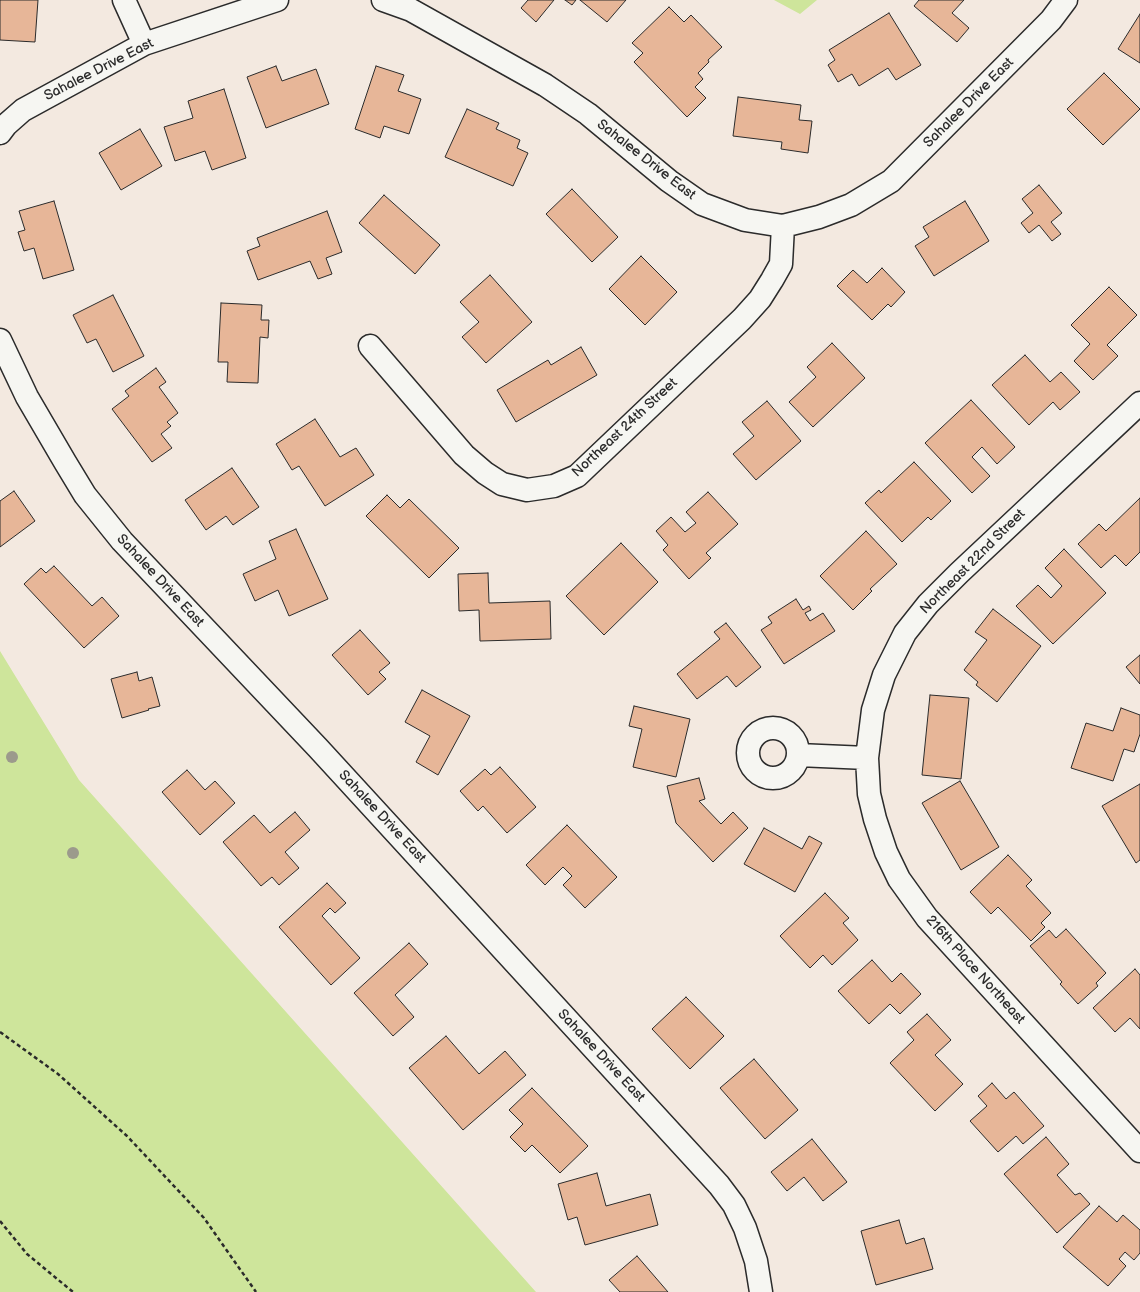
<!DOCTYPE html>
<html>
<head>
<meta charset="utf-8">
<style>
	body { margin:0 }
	canvas { display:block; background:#f3e9e0 }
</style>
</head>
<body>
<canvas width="1140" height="1292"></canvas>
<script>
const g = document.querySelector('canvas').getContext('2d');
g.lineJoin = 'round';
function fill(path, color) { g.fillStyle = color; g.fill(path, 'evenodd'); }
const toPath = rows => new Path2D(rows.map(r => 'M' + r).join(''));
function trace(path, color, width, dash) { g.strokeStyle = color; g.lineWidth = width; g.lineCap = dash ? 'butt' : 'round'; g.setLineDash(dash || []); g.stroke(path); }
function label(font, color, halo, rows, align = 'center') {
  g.font = font + ' "Balsamiq Sans",sans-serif'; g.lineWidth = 3; g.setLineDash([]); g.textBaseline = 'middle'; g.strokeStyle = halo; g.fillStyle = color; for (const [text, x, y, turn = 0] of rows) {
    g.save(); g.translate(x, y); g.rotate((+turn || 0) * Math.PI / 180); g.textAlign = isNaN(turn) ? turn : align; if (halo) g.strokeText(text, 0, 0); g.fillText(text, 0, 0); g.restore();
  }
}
const green = toPath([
	[774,0,817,0,800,14],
	[0,651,79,780,536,1292,0,1292]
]);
const building = toPath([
	[0,0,38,0,35,42,0,40,0,0],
	[528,0,554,0,536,22,521,8,528,0],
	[565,0,576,0,572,5,565,0],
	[580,0,626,0,607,22,580,0],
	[919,0,964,0,952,13,969,28,957,42,914,6,919,0],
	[669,7,684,22,691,15,722,47,708,60,709,62,698,73,703,79,695,87,706,98,687,117,634,62,643,53,632,43,669,7],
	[889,13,921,65,896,80,888,68,859,86,852,74,838,82,828,65,835,60,829,50,889,13],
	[1140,14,1140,63,1118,49,1140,14],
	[276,66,282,81,316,69,329,104,266,128,247,77,276,66],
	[376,66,404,75,398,91,421,99,409,134,384,126,380,138,355,129,376,66],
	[1104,73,1140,109,1103,145,1067,109,1104,73],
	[224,89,246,158,212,170,205,151,175,161,164,127,193,118,188,101,224,89],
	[738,97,801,105,799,120,812,121,808,153,781,149,782,142,733,136,738,97],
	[467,109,499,123,496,129,520,140,517,148,528,153,513,186,445,157,467,109],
	[140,129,162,166,121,190,99,153,140,129],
	[1039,185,1062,213,1051,222,1061,234,1052,241,1039,225,1029,233,1021,223,1033,213,1022,199,1039,185],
	[572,189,618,237,592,262,546,214,572,189],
	[384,195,440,245,415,274,359,223,384,195],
	[54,201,74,270,43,279,34,248,24,251,18,232,25,230,19,211,54,201],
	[965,201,989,241,934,276,915,246,929,237,923,227,965,201],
	[327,211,342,252,326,258,332,274,318,279,310,261,258,280,247,251,260,246,257,238,327,211],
	[641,256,677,292,645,325,609,289,641,256],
	[882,268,905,292,891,307,888,304,872,320,837,286,853,270,867,283,882,268],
	[490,275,532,322,486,363,462,337,479,322,460,302,490,275],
	[1109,287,1137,315,1107,345,1118,356,1093,380,1074,361,1090,344,1071,325,1109,287],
	[113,295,144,356,113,372,96,339,87,343,73,315,113,295],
	[221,303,262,305,261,320,269,320,268,338,260,337,258,383,227,382,228,362,218,362,221,303],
	[832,343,865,378,813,427,789,402,816,377,807,367,832,343],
	[581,347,597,375,516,422,497,390,548,360,551,365,581,347],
	[1025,355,1050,382,1061,372,1080,392,1060,410,1053,402,1029,425,992,385,1025,355],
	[156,368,166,382,159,387,178,413,167,422,171,426,161,434,172,448,152,462,112,409,129,396,125,391,156,368],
	[971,400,1015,447,997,464,982,447,972,457,990,476,972,493,925,443,971,400],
	[767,401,801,441,756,480,733,454,754,436,742,422,767,401],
	[315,419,340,457,356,448,374,475,325,506,299,466,292,470,276,444,315,419],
	[914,462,951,501,931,520,928,517,902,542,865,503,879,490,881,493,914,462],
	[232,468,259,507,233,525,226,516,206,530,185,500,232,468],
	[14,491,35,521,0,547,0,501,14,491],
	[708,492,738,524,706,553,711,558,689,579,663,550,668,545,656,531,671,517,685,532,696,523,686,512,708,492],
	[387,495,400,508,409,499,459,548,429,578,366,516,387,495],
	[1140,498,1140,552,1126,566,1115,555,1101,568,1078,544,1099,524,1106,531,1140,498],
	[296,529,328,599,289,616,278,590,255,601,243,574,276,559,269,541,296,529],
	[866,531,897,564,870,589,872,591,853,610,820,576,866,531],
	[621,543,658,582,604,635,566,596,621,543],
	[1064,549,1106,593,1053,644,1016,606,1038,585,1051,598,1062,586,1045,568,1064,549],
	[54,566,92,606,102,597,119,616,84,648,24,584,41,568,46,573,54,566],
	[488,573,489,603,550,601,551,639,480,641,479,610,459,611,458,574,488,573],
	[796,599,803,610,809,606,811,610,805,613,810,621,823,613,835,631,784,664,761,630,772,623,768,617,796,599],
	[993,609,1041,646,997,702,976,685,978,682,964,670,987,640,975,632,993,609],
	[726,623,761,667,736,687,727,676,697,699,677,674,720,639,714,632,726,623],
	[360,630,390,663,379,672,386,679,368,695,332,655,360,630],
	[1140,655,1140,684,1126,667,1140,655],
	[137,672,139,681,152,677,160,706,148,709,149,710,122,718,111,679,137,672],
	[422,690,470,716,438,775,416,762,430,736,405,722,422,690],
	[930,695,969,698,961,779,922,775,930,695],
	[634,706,690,719,676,777,633,767,642,729,629,726,634,706],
	[1121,708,1140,715,1140,734,1134,752,1124,749,1113,781,1071,768,1086,723,1113,731,1121,708],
	[500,767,536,807,507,833,483,806,478,811,460,791,485,769,491,775,500,767],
	[187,770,205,790,215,781,235,803,200,835,162,792,187,770],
	[699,778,705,799,699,801,721,824,733,812,748,828,713,862,676,823,667,786,699,778],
	[960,781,999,847,961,870,922,803,960,781],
	[1140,784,1140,860,1136,863,1102,806,1140,784],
	[295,812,310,830,285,852,299,868,279,885,272,877,261,886,223,842,254,815,270,833,295,812],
	[567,825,617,877,585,908,563,885,572,876,563,867,545,885,526,865,567,825],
	[764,828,802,849,809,836,822,843,795,892,744,864,764,828],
	[1008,855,1032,880,1026,886,1051,913,1041,923,1045,927,1031,941,998,907,991,914,970,892,1008,855],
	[327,883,346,903,335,913,330,908,322,916,360,958,331,985,279,927,327,883],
	[825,893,849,918,843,923,858,940,832,965,823,955,810,968,780,936,825,893],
	[1066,929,1106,973,1096,983,1098,986,1078,1004,1060,984,1062,982,1030,946,1049,930,1056,938,1066,929],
	[409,943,428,964,395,995,414,1017,393,1036,354,993,409,943],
	[872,960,892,982,901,973,921,994,900,1014,890,1004,869,1024,838,991,872,960],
	[1135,969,1140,975,1140,1029,1130,1018,1115,1032,1093,1008,1135,969],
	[686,997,724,1036,690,1069,652,1029,686,997],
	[927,1014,951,1040,935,1055,963,1084,935,1111,890,1063,914,1040,907,1032,927,1014],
	[446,1036,479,1074,505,1051,526,1075,463,1130,409,1068,446,1036],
	[754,1059,798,1110,765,1139,720,1088,754,1059],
	[992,1083,1006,1099,1014,1092,1044,1126,1023,1144,1016,1136,998,1152,970,1121,987,1106,978,1096,992,1083],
	[532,1088,588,1146,560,1173,532,1145,525,1152,510,1137,523,1124,509,1110,532,1088],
	[1046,1137,1069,1164,1057,1175,1075,1195,1080,1193,1090,1204,1057,1233,1004,1174,1046,1137],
	[812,1139,847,1182,823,1201,804,1177,787,1191,771,1172,812,1139],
	[597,1173,606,1206,650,1194,658,1225,585,1245,577,1217,568,1220,558,1184,597,1173],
	[1099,1206,1117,1222,1123,1215,1140,1230,1140,1253,1134,1260,1125,1252,1119,1259,1126,1266,1108,1286,1063,1247,1099,1206],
	[899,1220,906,1244,924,1238,933,1269,876,1285,861,1231,899,1220],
	[637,1256,668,1292,620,1292,609,1280,637,1256]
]);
const path = toPath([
	[0,1032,58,1074,127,1136,204,1218,256,1292],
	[0,1221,27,1254,73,1292]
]);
const minor = toPath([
	[124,0,144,44],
	[383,0,411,10,545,85,588,114,669,181,702,204,745,220,783,226,819,217,851,205,891,181,1051,20,1066,0],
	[0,133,6,125,23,110,144,44,277,0],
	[0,340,27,397,65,462,85,495,122,541,318,748,719,1185,734,1205,745,1228,756,1261,761,1292],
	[370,346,464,455,485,473,502,484,527,490,554,486,577,476,742,319,760,299,772,280,781,264,783,226],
	[1140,403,959,573,928,604,905,633,884,675,873,710,867,758,869,794,875,819,886,852,899,879,927,918,1140,1151],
	'748 753a25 25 0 1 1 50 0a25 25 0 1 1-50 0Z',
	[798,755,867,758]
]);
const trees = [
	[12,757],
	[73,853]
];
const streetNames = [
	["Sahalee Drive East",99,70,-27],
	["Sahalee Drive East",969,103,-45],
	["Sahalee Drive East",646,160,38],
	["Northeast 24th Street",625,428,-43],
	["Northeast 22nd Street",973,562,-45],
	["Sahalee Drive East",160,581,47],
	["Sahalee Drive East",382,817,47],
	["216th Place Northeast",975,970,48],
	["Sahalee Drive East",601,1056,47]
];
fill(green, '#cee59b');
fill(building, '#e7b698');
trace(building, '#2b2b2b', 1);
trace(minor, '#2b2b2b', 25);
trace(path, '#2b2b2b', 2.5, [4, 3]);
trace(minor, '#f6f6f2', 22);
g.fillStyle = '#9c9a8c';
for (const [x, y] of trees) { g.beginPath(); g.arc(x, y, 6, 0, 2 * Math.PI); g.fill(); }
label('14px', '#2b2b2b', '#f6f6f2', streetNames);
</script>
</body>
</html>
